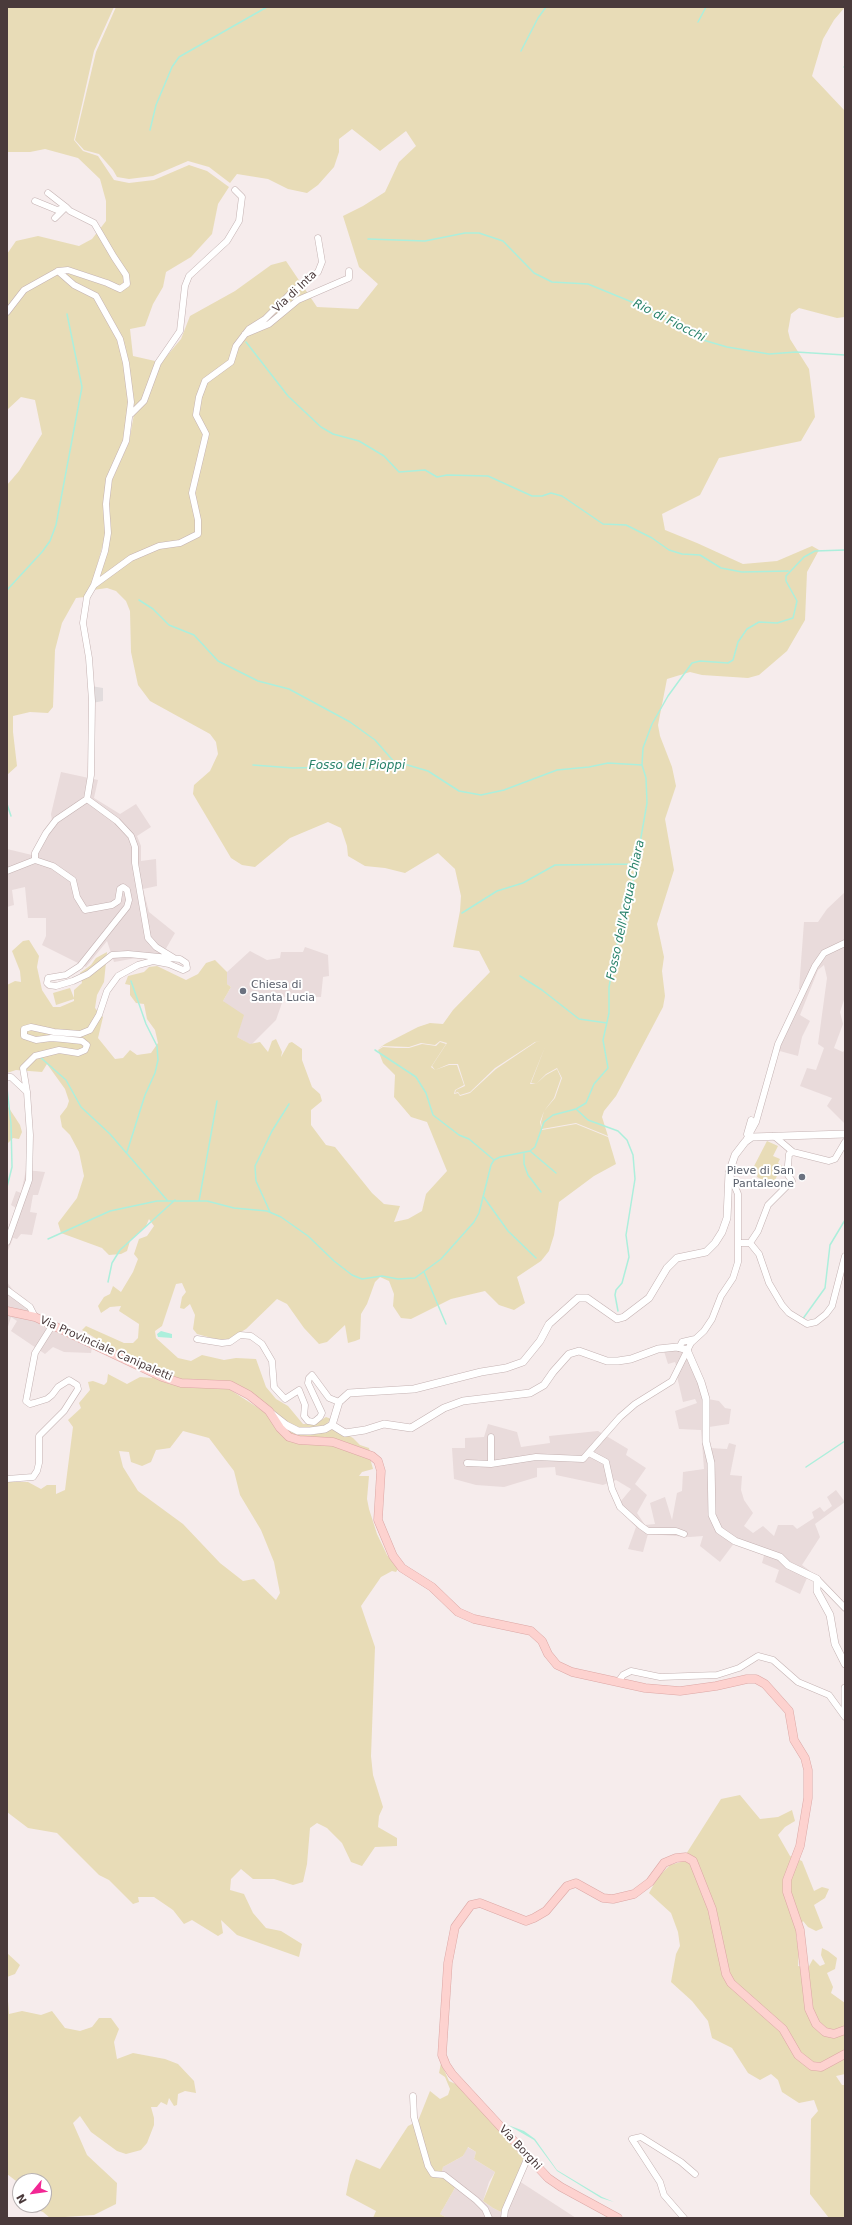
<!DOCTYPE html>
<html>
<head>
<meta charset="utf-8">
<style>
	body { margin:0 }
	#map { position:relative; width:852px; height:2225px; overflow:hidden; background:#f6ecec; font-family:"DejaVu Sans",sans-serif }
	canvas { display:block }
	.frame { position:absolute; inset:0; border:8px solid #4a3a3b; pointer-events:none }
	.north { position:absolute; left:12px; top:2173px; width:40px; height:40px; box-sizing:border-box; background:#fff; border:1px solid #b7b0b1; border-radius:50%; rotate:241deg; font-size:11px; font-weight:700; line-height:16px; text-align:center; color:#4a3a3b }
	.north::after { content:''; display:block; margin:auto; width:14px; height:18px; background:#f22794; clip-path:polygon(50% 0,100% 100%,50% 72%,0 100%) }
</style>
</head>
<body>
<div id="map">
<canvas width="852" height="2225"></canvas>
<div class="frame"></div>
<div class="north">N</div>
</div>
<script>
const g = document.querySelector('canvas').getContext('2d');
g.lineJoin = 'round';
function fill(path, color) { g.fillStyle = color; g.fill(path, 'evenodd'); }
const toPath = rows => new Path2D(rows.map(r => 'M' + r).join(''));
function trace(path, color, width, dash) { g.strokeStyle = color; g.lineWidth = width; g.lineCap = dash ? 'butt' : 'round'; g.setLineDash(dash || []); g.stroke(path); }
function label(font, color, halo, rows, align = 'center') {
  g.font = font + ' "DejaVu Sans",sans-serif'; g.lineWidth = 4; g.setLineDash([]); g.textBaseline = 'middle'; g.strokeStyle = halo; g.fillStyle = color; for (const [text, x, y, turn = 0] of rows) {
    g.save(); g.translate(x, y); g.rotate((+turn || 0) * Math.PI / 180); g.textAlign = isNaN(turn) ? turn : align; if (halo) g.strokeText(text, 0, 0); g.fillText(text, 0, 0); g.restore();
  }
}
const residential = toPath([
	[61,772,98,780,94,798,120,814,136,804,151,827,137,836,141,846,141,861,156,859,157,886,143,889,149,912,175,933,160,959,142,957,114,962,107,941,86,967,42,945,46,936,46,918,28,918,25,887,12,890,14,905,7,907,7,849,32,855,52,821,51,814],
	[845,892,845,997,840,1012,843,1024,834,1048,843,1052,845,1049,845,1124,827,1106,832,1098,800,1086,807,1068,816,1070,824,1048,818,1044,827,978,824,965,818,970,800,1015,810,1021,802,1037,798,1056,776,1050,804,991,799,989,804,922,818,922,827,909],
	[305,947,328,955,329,976,323,977,321,997,284,997,276,1020,251,1045,237,1037,223,1001,231,987,227,984,227,972,250,951,267,960,280,958,281,952,303,952],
	[26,1170,45,1172,38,1195,33,1195,30,1212,37,1213,32,1235,21,1234,17,1239,13,1238,7,1253,7,1236,16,1208,11,1205,16,1191,21,1193],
	[7,1282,13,1290,27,1300,37,1315,93,1342,91,1353,64,1352,53,1347,45,1354,11,1331,17,1321,11,1317,7,1330],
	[663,1348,689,1351,708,1399,719,1401,725,1408,731,1409,729,1424,709,1427,710,1448,727,1449,729,1443,736,1445,730,1475,742,1476,741,1490,744,1500,753,1513,744,1526,753,1533,763,1526,774,1536,778,1525,793,1525,797,1529,814,1518,812,1512,820,1507,824,1512,832,1506,827,1497,836,1490,845,1502,815,1524,820,1537,802,1565,810,1571,800,1594,775,1582,779,1570,762,1563,765,1552,735,1542,720,1562,700,1546,703,1536,690,1537,648,1534,643,1552,628,1549,636,1527,616,1507,631,1489,616,1480,603,1485,556,1475,555,1467,537,1468,537,1477,504,1487,476,1485,454,1479,452,1448,465,1448,465,1438,484,1437,488,1424,517,1432,521,1447,550,1443,549,1436,598,1431,628,1449,626,1455,646,1468,635,1484,647,1495,637,1513,645,1525,655,1524,650,1503,665,1497,672,1520,677,1493,682,1491,683,1472,704,1469,701,1430,679,1429,675,1411,697,1403,695,1399,683,1402,676,1372,677,1368,675,1362,668,1364],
	[467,2147,476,2152,474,2159,495,2172,489,2182,483,2201,493,2208,501,2212,516,2179,576,2218,447,2218,440,2214,456,2186,441,2177,443,2167,463,2156]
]);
const green = toPath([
	[7,7,114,7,94,51,74,140,83,151,98,156,114,180,129,183,154,180,189,165,207,171,229,187,218,204,212,234,191,257,166,272,163,287,153,304,145,326,130,329,133,356,155,361,156,364,143,400,129,413,124,441,107,479,106,533,92,584,85,597,76,598,62,623,55,650,53,707,48,713,30,712,13,716,13,732,17,766,7,775,7,485,19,471,42,434,35,400,21,397,7,410,7,254,16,241,38,236,79,246,92,239,106,221,106,201,100,179,78,158,45,149,30,152,7,152],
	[116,7,845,7,834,20,823,39,812,76,845,111,845,317,837,318,799,308,791,314,788,331,790,339,809,369,815,417,801,441,719,458,700,495,662,514,665,530,697,543,743,564,777,561,812,546,819,550,807,572,805,620,787,651,759,675,748,678,702,675,690,672,667,679,658,725,660,736,672,767,676,786,665,819,674,870,657,924,664,957,662,971,665,996,663,1007,616,1096,604,1111,602,1117,608,1136,576,1123,542,1129,541,1122,544,1111,555,1098,562,1078,557,1068,546,1074,536,1084,531,1083,545,1047,541,1041,535,1042,495,1068,470,1092,460,1095,458,1092,455,1093,456,1090,465,1086,458,1064,449,1064,435,1070,432,1066,447,1043,440,1041,435,1045,421,1043,409,1047,383,1046,378,1049,385,1044,418,1027,430,1023,443,1024,453,1010,490,972,479,951,453,947,460,911,461,896,455,869,438,853,405,873,385,868,365,866,348,856,347,846,341,828,328,822,290,838,255,867,242,865,231,858,193,794,194,785,210,771,218,754,216,742,210,734,150,701,138,685,131,652,130,611,126,601,116,591,107,588,93,590,107,552,111,533,109,504,112,480,129,442,134,414,146,402,160,364,181,339,190,316,235,291,271,265,286,261,317,307,358,309,378,284,359,267,343,216,363,206,385,192,399,162,416,146,406,131,380,151,352,129,339,139,339,152,334,167,318,185,307,193,288,189,268,179,237,174,230,183,209,167,188,161,153,176,129,179,117,177,113,170,99,154,84,150,75,140,96,52],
	[29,940,39,956,37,967,42,990,53,1007,60,1007,74,1001,74,999,56,1005,53,993,70,988,74,998,74,990,82,983,80,973,91,965,96,958,107,952,104,982,97,995,95,1008,103,1017,98,1038,115,1059,123,1058,130,1050,137,1055,151,1053,158,1043,155,1030,147,1019,144,1004,136,1003,130,995,130,985,125,984,128,976,144,972,149,967,157,966,186,980,198,974,206,963,215,960,227,972,227,984,231,987,223,1001,244,1015,237,1037,250,1044,260,1042,268,1052,272,1041,276,1039,282,1052,281,1057,289,1043,292,1042,302,1049,302,1060,312,1087,320,1094,322,1101,311,1110,311,1125,326,1145,335,1147,372,1193,384,1204,400,1206,394,1222,408,1219,422,1211,426,1194,447,1171,427,1122,411,1117,394,1097,395,1075,383,1063,378,1050,383,1047,396,1048,409,1048,422,1044,436,1046,440,1042,446,1044,431,1067,435,1070,449,1065,457,1065,464,1085,455,1090,454,1094,458,1093,460,1096,470,1093,496,1069,536,1042,541,1041,545,1047,530,1084,536,1084,546,1075,557,1069,561,1078,554,1098,544,1111,540,1122,542,1130,576,1124,608,1137,616,1164,594,1176,559,1202,554,1235,549,1251,541,1261,517,1277,525,1303,514,1310,499,1305,485,1291,451,1299,411,1319,401,1318,393,1306,394,1294,389,1281,380,1277,375,1282,367,1304,361,1314,360,1339,355,1341,348,1343,345,1325,327,1342,319,1344,304,1328,287,1304,277,1299,246,1329,229,1339,219,1340,197,1334,193,1329,195,1315,190,1304,184,1309,180,1308,182,1297,186,1292,182,1283,176,1284,162,1326,155,1331,156,1338,178,1358,191,1361,202,1355,224,1360,236,1358,256,1359,266,1387,276,1399,288,1406,303,1424,315,1424,326,1417,331,1419,324,1427,298,1429,287,1423,231,1383,182,1380,153,1370,153,1368,113,1349,82,1330,86,1326,124,1343,133,1343,138,1338,139,1324,119,1311,121,1306,110,1307,101,1313,98,1306,104,1297,110,1294,113,1286,121,1292,133,1272,138,1259,134,1254,139,1239,147,1236,154,1226,149,1219,146,1226,130,1241,127,1251,121,1254,109,1255,102,1248,61,1233,58,1223,77,1198,84,1176,79,1152,70,1135,62,1127,60,1116,67,1107,69,1101,65,1089,47,1064,42,1072,16,1070,7,1073,7,985,15,981,21,982,20,971,12,951,23,941],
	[7,1105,20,1125,22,1132,19,1139,13,1138,8,1143],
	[767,1141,778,1146,773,1156,780,1159,778,1163,782,1166,774,1182,769,1179,766,1185,762,1183,763,1180,757,1177,758,1173,752,1170],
	[108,1374,127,1384,140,1377,152,1378,152,1375,229,1389,266,1413,287,1439,332,1445,370,1458,373,1469,362,1472,359,1476,369,1476,367,1499,369,1509,377,1534,387,1555,398,1569,396,1572,392,1571,381,1577,361,1606,375,1647,371,1756,373,1775,383,1807,379,1816,378,1827,397,1838,397,1846,375,1847,362,1866,351,1862,342,1843,327,1828,317,1823,310,1828,307,1864,303,1882,293,1885,274,1879,253,1879,241,1869,231,1879,230,1890,244,1894,253,1913,266,1928,281,1931,302,1944,299,1957,237,1935,221,1920,223,1933,218,1936,192,1920,184,1924,173,1910,154,1897,138,1897,139,1902,133,1904,109,1880,99,1875,57,1833,28,1828,7,1812,7,1482,28,1482,41,1489,47,1485,56,1485,56,1494,65,1490,73,1427,68,1420,81,1408,79,1403,90,1390,88,1382,93,1381,104,1385,107,1382],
	[183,1431,209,1438,234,1471,240,1495,261,1530,274,1562,280,1593,276,1600,254,1579,243,1581,220,1563,183,1524,138,1491,123,1467,119,1451,129,1452,131,1462,142,1466,151,1462,156,1450,170,1448],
	[284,1427,297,1434,310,1435,326,1432,333,1427,353,1438,360,1445,369,1448,370,1452,299,1438,290,1434],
	[740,1795,760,1819,778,1817,792,1810,795,1821,785,1827,778,1835,790,1856,802,1861,814,1891,822,1887,829,1889,825,1898,814,1905,823,1928,816,1931,808,1927,803,1921,796,1936,799,1951,798,1966,808,1968,813,1959,820,1966,825,1964,821,1955,822,1948,828,1951,837,1958,835,1969,827,1973,833,1987,831,1993,845,2003,845,2074,836,2076,842,2085,845,2085,845,2218,829,2218,810,2194,811,2119,818,2111,814,2100,799,2103,782,2092,778,2080,771,2074,760,2080,748,2073,732,2048,712,2038,708,2021,692,2001,671,1982,676,1954,680,1946,678,1932,671,1913,649,1893,658,1877,670,1865,681,1862,721,1799],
	[7,1953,20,1965,15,1974,7,1977],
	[7,1988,9,2014,22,2011,41,2015,52,2011,65,2028,80,2031,92,2027,99,2018,111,2018,119,2029,114,2042,117,2059,133,2053,165,2059,178,2064,194,2081,196,2093,185,2091,178,2094,177,2105,174,2106,169,2098,167,2105,161,2102,157,2107,151,2107,154,2118,154,2125,147,2143,141,2150,126,2154,117,2151,91,2132,80,2116,73,2123,87,2155,117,2183,116,2204,94,2215,50,2218,43,2212,25,2206,44,2205,44,2181,20,2181,20,2184,7,2174],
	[441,2063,449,2081,460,2086,524,2157,516,2179,501,2212,493,2208,483,2201,495,2172,474,2159,476,2152,468,2147,463,2156,443,2167,441,2177,444,2177,456,2186,440,2214,447,2218,373,2218,376,2211,346,2195,350,2175,356,2159,380,2169,408,2126,418,2121,430,2091,440,2099,448,2095,450,2089,445,2077,439,2073]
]);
const parking = toPath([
	[91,686,103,688,103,701,92,703]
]);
const water = toPath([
	[161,1331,172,1334,172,1338,158,1337,157,1334],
	[508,2125,524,2131,535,2139,557,2170,602,2197,614,2202,637,2218,614,2202,601,2198,557,2171,534,2140]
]);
const stream = toPath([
	[698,22,706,7],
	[521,51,538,18,546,7],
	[844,67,845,67],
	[150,130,156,105,172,67,179,57,267,7],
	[368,239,425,241,465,233,479,233,503,241,534,273,552,282,588,284,644,307,703,340,727,347,769,354,796,352,845,355],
	[246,342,288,396,321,427,333,434,359,441,384,456,399,472,425,470,437,477,447,475,488,476,532,496,542,496,551,493,562,496,603,524,626,525,652,538,669,550,682,554,700,555,721,568,742,572,788,571],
	[7,590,42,552,50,541,56,525,82,387,67,314],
	[139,600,153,609,169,625,194,635,218,661,258,681,289,689,350,722,375,740,396,764],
	[253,765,293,768,339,767,372,769,396,764,404,764,428,771,459,791,481,795,504,790,557,770,589,767,608,763,642,765],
	[7,804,11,816],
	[462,913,497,891,523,883,555,865,636,864],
	[520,976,542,990,579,1019,607,1023],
	[375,1050,416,1077,426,1093,433,1115,459,1135,469,1139,494,1160],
	[40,1057,66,1080,81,1107,110,1134,167,1200],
	[7,1088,11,1124,12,1167,7,1187],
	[576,1109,588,1120,618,1131,627,1140,633,1155,635,1179,626,1235,629,1257,622,1283,616,1290,615,1295,618,1311],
	[530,1151,556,1173],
	[127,1152,145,1095,155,1073,158,1060,157,1046,146,1024,131,981],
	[524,1154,524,1164,528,1175,541,1192],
	[483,1196,508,1231,536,1258],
	[199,1201,217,1101],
	[270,1212,256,1181,255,1166,272,1131,289,1104],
	[48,1239,110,1211,157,1201,207,1201,234,1208,267,1211,281,1217,308,1236,334,1261,352,1275,362,1279,382,1276,398,1279,415,1278,441,1259,474,1222,479,1213,491,1165,494,1160,500,1157,530,1151,535,1147,544,1122,553,1115,576,1109,586,1103,594,1084,608,1068,603,1040,609,1013,609,987,618,940,628,911,647,803,646,778,642,765,643,748,652,724,668,696,692,663,700,661,728,663,733,660,738,642,747,629,759,622,777,623,793,618,797,601,786,581,786,576,804,557,815,551,845,550],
	[424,1272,446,1324],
	[108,1282,112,1263,120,1250,175,1200],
	[802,1320,825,1288,830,1245,845,1220],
	[806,1467,845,1441]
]);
const minor = toPath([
	[48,193,66,207,55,218],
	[35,201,57,210,66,207,70,211,94,223,114,257,126,275,127,284,120,289,107,283,68,270,58,271],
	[7,312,24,290,58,271,74,285,96,296,120,339,126,363,131,402,126,441,109,479,106,504,108,533,105,551,94,585,87,597,83,623,89,658,92,701,91,775,87,799,56,820,46,833,35,853,35,860,53,866,73,880,77,897,85,910,112,905,118,901,120,889,123,887,127,890,129,900,127,907,80,966,66,975,48,978,47,983,49,985,56,986,73,981,88,974,112,955,128,954,180,959,186,963,187,968,183,970,169,964,153,961,138,965,118,976,107,991,99,1015,90,1030,80,1034,54,1032,31,1027,24,1029,24,1036,36,1040,51,1038,63,1039,82,1041,87,1045,85,1050,78,1053,59,1050,35,1056,23,1068,27,1092,30,1135,29,1180,7,1242],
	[245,334,269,324,298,300,349,278,349,271],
	[131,414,144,401,158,363,180,331,185,286,189,276,227,241,239,221,242,197,235,190],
	[94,585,131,558,159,546,180,543,198,534,198,520,192,493,206,434,196,415,199,397,205,381,231,362,236,346,249,329,265,319,292,292,318,272,322,262,318,238],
	[87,799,117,821,131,836,135,847,135,863,148,938,156,947,174,958],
	[7,871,35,860],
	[7,1077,11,1077,27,1092],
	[747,1134,751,1120],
	[774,1136,793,1152,829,1161,835,1159,845,1142],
	[745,1142,756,1122,778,1044,815,966,824,953,845,943],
	[739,1243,750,1243,758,1231,768,1205,792,1181,788,1175,788,1165,789,1154,793,1152],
	[750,1243,759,1254,769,1283,782,1305,789,1313,807,1324,816,1322,826,1314,832,1306,845,1256],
	[7,1290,30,1307,35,1317],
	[197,1339,222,1343,230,1342,240,1335,251,1336,262,1344,272,1361,274,1387,285,1399,299,1390,305,1405,304,1416,308,1421,314,1422,320,1417,322,1413,308,1383,309,1378,312,1375,329,1398,339,1402],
	[679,1348,682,1342,695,1339],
	[491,1437,491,1464,536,1457,583,1459,620,1417,635,1404,672,1381,691,1343,704,1331,712,1319,721,1296,733,1278,738,1262,738,1194,729,1173],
	[589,1453,606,1462,612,1489,620,1507,641,1526,648,1531,676,1531,684,1534],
	[467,1463,491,1464],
	[7,1479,33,1477,37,1471,39,1463,39,1436,64,1411,78,1389,77,1385,69,1380,58,1387,52,1395,47,1399,34,1403,30,1404,26,1401,35,1353,52,1326],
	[817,1579,845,1608],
	[618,1682,623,1675,631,1671,660,1677,717,1675,739,1668,758,1656,773,1660,798,1682,829,1695,845,1717],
	[413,2096,414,2117,428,2166,433,2174,444,2175,476,2200,485,2209,489,2218],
	[504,2218,505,2210,528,2157],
	[684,2218,664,2195,660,2182,632,2139,641,2137,681,2162,695,2174]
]);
const tertiary = toPath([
	[272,1414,286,1425,298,1431,310,1431,325,1429,332,1425,339,1402,349,1393,414,1389,481,1372,506,1368,523,1362,540,1341,549,1324,578,1298,587,1298,617,1319,624,1317,649,1298,667,1268,677,1258,706,1252,715,1243,722,1232,727,1218,729,1173,735,1155,745,1142,752,1137,845,1134],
	[332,1425,345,1433,365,1430,384,1424,411,1428,444,1408,463,1401,530,1393,544,1385,553,1372,569,1354,579,1351,607,1361,618,1361,631,1359,658,1349,677,1347,687,1350,701,1382,706,1399,706,1442,711,1463,712,1515,719,1530,735,1541,780,1557,788,1565,817,1579,817,1591,830,1615,835,1644,845,1664],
	[845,1688,845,1712]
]);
const secondary = toPath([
	[7,1311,35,1317,162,1377,181,1383,230,1385,249,1395,269,1411,280,1428,289,1437,299,1440,333,1442,372,1456,378,1461,381,1471,378,1520,393,1556,402,1568,432,1587,458,1612,474,1619,531,1631,542,1641,548,1654,557,1665,572,1672,645,1688,680,1691,716,1686,747,1679,756,1679,765,1684,789,1711,794,1740,805,1758,808,1770,808,1798,800,1846,787,1880,787,1892,800,1930,809,2009,816,2024,825,2032,834,2034,845,2030],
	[618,2218,561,2187,548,2178,452,2074,446,2065,442,2055,448,1963,455,1927,471,1905,480,1903,526,1921,534,1918,546,1911,567,1886,576,1883,603,1898,613,1899,634,1894,650,1882,664,1863,676,1858,686,1857,693,1861,712,1909,726,1974,731,1983,783,2029,798,2055,812,2066,821,2067,845,2054]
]);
const markers = [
	[243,991,4,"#6b7280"],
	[802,1177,4,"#6b7280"]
];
const streetNames = [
	["Via di Inta",295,292,-43],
	["Via Provinciale Canipaletti",106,1349,24],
	["Via Borghi",520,2148,47]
];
const worshipNames = [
	["Chiesa di",251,985],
	["Santa Lucia",251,998],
	["Pieve di San",794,1171,"right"],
	["Pantaleone",794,1184,"right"]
];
const waterNames = [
	["Rio di Fiocchi",669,321,27],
	["Fosso dei Pioppi",357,766],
	["Fosso dell'Acqua Chiara",626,910,-78]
];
fill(residential, '#e9dbdb');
fill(green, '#e8dcb7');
fill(parking, '#e2dcdd');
fill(water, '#acefdc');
trace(stream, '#acefdc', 1.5);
trace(minor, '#c4b2b2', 7);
trace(tertiary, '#c4b2b2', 8);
trace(secondary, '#dca7a5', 9);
trace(minor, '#fff', 6);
trace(tertiary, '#fff', 7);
trace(secondary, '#fdd2cf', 8);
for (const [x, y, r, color] of markers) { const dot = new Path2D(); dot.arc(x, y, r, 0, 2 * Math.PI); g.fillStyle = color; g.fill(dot); trace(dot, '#fff', 1.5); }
label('11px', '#4a3a3b', '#fff', streetNames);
label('11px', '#5b616d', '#fff', worshipNames, 'left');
label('italic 12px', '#2a836b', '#fff', waterNames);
</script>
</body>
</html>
